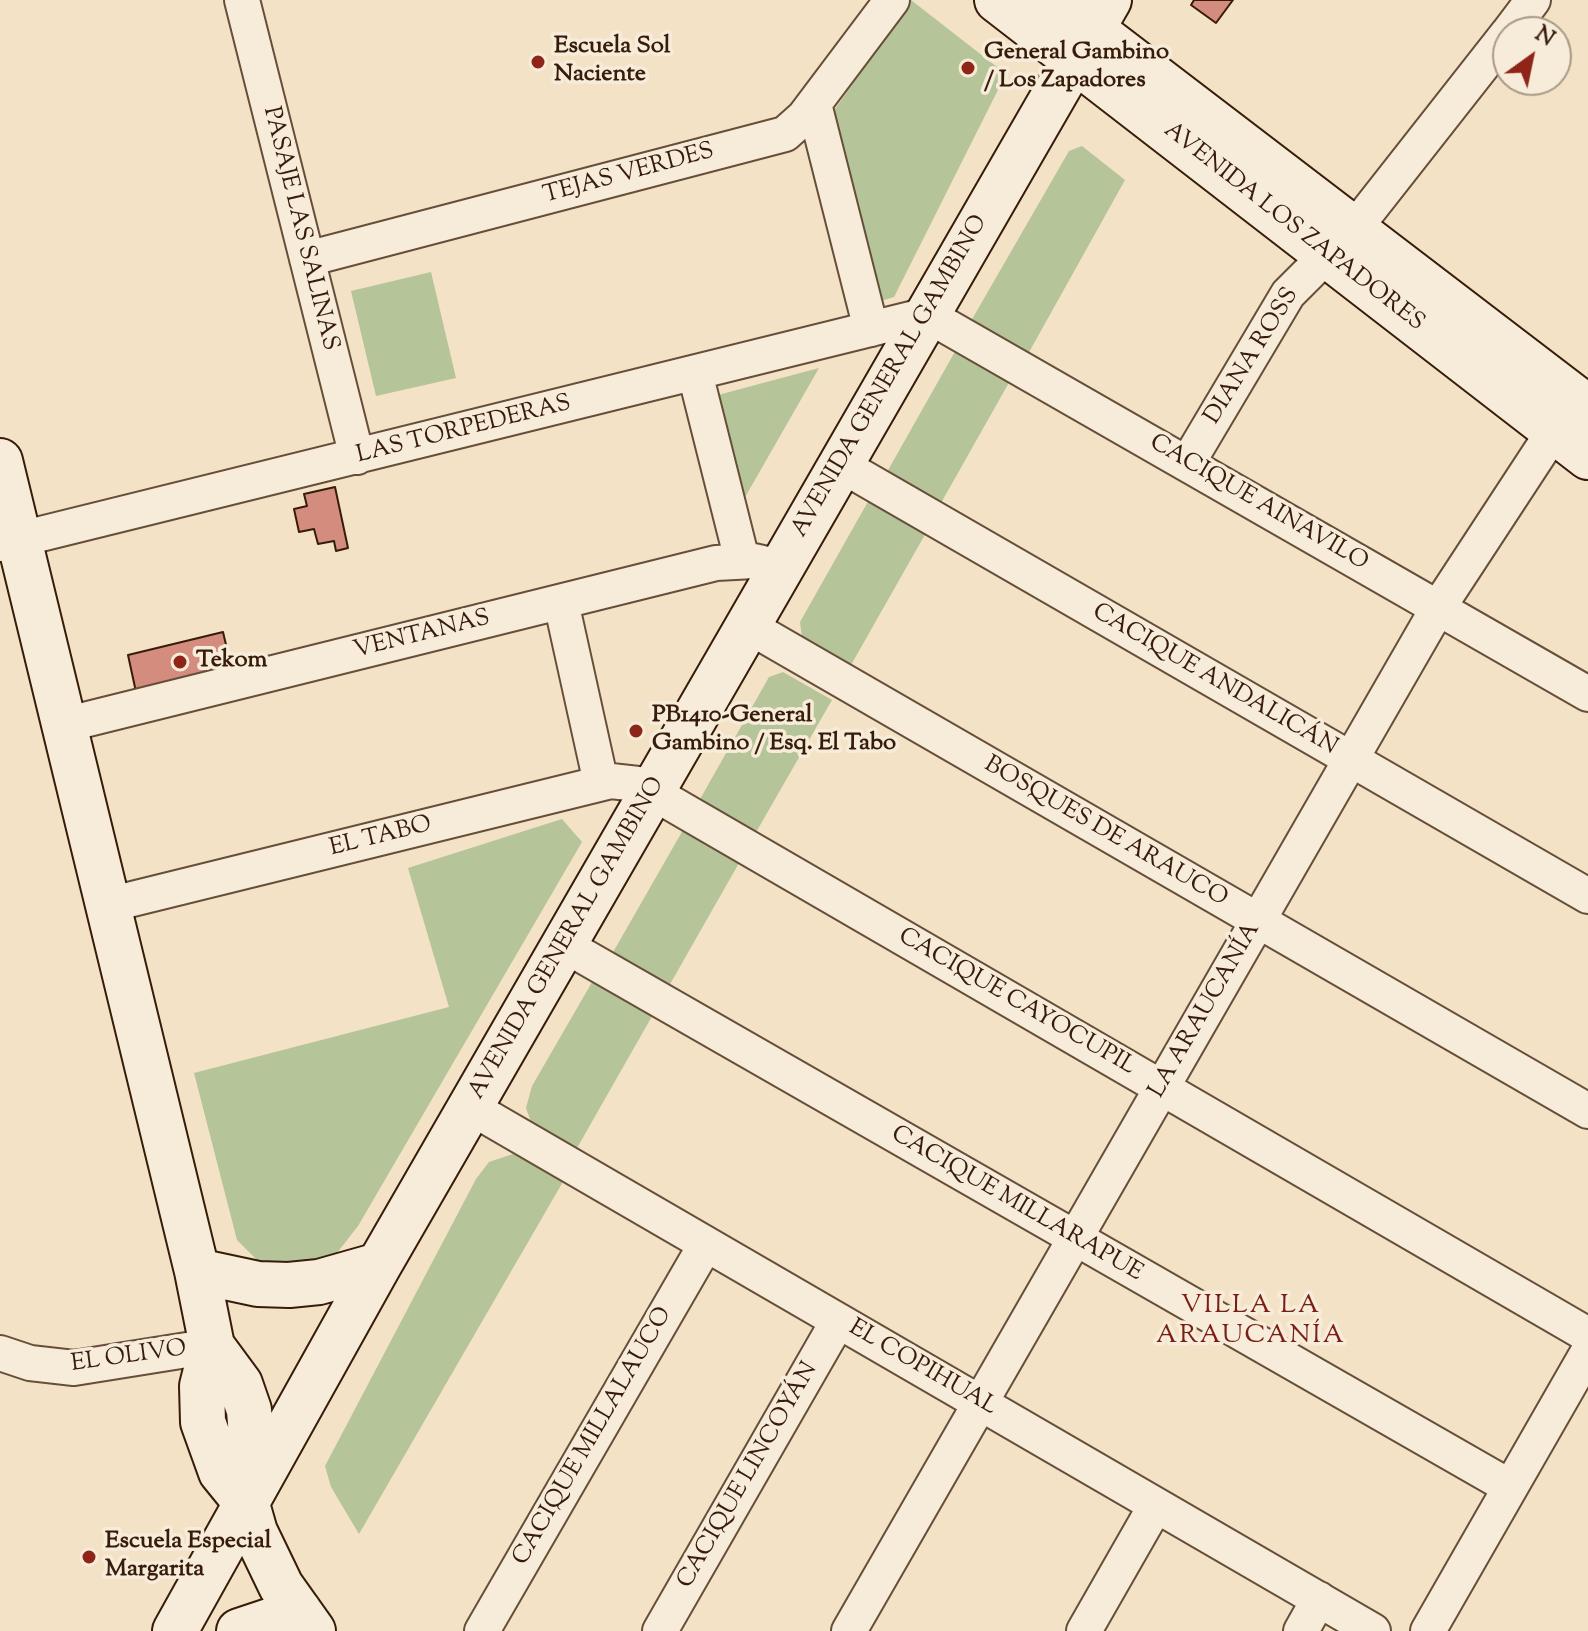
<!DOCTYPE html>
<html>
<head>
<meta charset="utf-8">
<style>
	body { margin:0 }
	#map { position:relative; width:1588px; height:1631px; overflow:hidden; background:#f3e2c6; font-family:"Sorts Mill Goudy",serif }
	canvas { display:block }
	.north { position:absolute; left:1492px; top:16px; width:80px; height:80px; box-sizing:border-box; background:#f7ecda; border:2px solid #aa9987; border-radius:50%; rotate:33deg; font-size:22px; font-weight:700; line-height:32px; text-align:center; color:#371c0a }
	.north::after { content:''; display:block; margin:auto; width:28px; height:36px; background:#8f2418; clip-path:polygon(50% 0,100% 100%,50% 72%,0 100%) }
</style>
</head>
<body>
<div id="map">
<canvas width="1588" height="1631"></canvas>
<div class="north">N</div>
</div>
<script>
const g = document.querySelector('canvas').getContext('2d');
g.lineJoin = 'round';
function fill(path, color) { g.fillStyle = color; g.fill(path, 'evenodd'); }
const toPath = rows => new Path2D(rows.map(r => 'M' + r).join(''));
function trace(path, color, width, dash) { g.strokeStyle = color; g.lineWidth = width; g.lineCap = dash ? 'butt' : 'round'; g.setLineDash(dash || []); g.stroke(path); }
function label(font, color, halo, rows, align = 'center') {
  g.font = font + ' "Sorts Mill Goudy",serif'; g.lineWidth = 7; g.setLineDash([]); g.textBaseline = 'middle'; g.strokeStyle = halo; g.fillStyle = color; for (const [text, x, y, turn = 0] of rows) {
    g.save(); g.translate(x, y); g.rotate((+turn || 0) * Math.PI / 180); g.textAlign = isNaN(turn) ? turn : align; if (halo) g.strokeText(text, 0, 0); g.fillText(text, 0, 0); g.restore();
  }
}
const green = toPath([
	[911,0,1006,74,894,297,857,308,812,142],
	[1082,146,1125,180,1028,354,971,321,1069,151],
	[431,272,456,378,376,396,351,291],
	[957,348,1011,379,941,503,887,472],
	[819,368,744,499,718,395],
	[870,498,927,531,851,665,802,637,800,622],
	[783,672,832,700,755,834,699,801,769,677],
	[562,819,582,842,358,1226,333,1258,273,1268,258,1261,237,1240,194,1073,449,1007,408,868],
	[683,830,739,863,669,986,612,954],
	[595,977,655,1011,577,1148,531,1122,526,1108,532,1086],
	[513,1154,564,1180,359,1534,331,1487,325,1466,476,1179,489,1162]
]);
const building = toPath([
	[1194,0,1233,0,1216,23,1191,5,1194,0],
	[335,487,348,548,336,551,334,541,318,544,314,529,299,532,294,509,307,506,304,494,335,487],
	[223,632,232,670,136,692,128,655,223,632]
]);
const street = toPath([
	[242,0,357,457],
	[1509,32,1533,0],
	[814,104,871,329],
	[1354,229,1508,33],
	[307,259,785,134,804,117,892,0],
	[695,373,742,560],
	[1187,464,1288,294,1327,255],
	[841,465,1588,896],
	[0,544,927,315,1588,694],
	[561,602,601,783],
	[748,626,1588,1111],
	[64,725,716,563,754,561,781,567],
	[108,905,611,781,638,784,1588,1335],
	[564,945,1510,1487],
	[470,1107,1373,1631],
	[0,1353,30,1363,74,1368,212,1346],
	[482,1631,706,1244],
	[660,1631,838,1321],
	[849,1631,1438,608,1567,411],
	[1084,1631,1156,1505],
	[1301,1631,1319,1599],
	[1428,1631,1588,1352]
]);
const secondary = toPath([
	[997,0,1588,457],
	[1054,0,1588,408],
	[0,461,197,1271,212,1346,202,1386,203,1422,221,1472,247,1504],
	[197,1271,258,1284,289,1285,319,1282,379,1265],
	[212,1346,240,1384,249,1410,253,1462,247,1504,255,1532,281,1586,313,1631],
	[175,1631,379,1265,1109,0],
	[239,1631,299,1611]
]);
const markers = [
	[538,62,8,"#8f2418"],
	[968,68,8,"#8f2418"],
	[180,662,8,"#8f2418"],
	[636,731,8,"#8f2418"],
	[89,1557,8,"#8f2418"]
];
const poiNames = [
	["Escuela Sol",554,48],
	["Naciente",554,76],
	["General Gambino",984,54],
	["/ Los Zapadores",984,82],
	["Tekom",196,662],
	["PB1410-General",652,717],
	["Gambino / Esq. El Tabo",652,745],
	["Escuela Especial",105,1543],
	["Margarita",105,1571]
];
const streetNames = [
	["TEJAS VERDES",629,175,-15],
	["AVENIDA LOS ZAPADORES",1293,228,38],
	["PASAJE LAS SALINAS",299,229,76],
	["DIANA ROSS",1253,357,-58],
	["AVENIDA GENERAL GAMBINO",891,377,-60],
	["LAS TORPEDERAS",464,431,-14],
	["CACIQUE AINAVILO",1258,504,30],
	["VENTANAS",422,636,-14],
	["CACIQUE ANDALICÁN",1214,681,30],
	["BOSQUES DE ARAUCO",1105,833,30],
	["EL TABO",381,838,-14],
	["AVENIDA GENERAL GAMBINO",568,939,-60],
	["CACIQUE CAYOCUPIL",1016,1003,30],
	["LA ARAUCANÍA",1206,1011,-60],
	["CACIQUE MILLARAPUE",1016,1205,30],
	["EL OLIVO",129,1358,-8],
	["EL COPIHUAL",922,1369,30],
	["CACIQUE MILLALAUCO",594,1437,-60],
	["CACIQUE LINCOYÁN",749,1476,-60]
];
const neighbourhoodNames = [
	["VILLA LA",1251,1308],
	["ARAUCANÍA",1251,1338]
];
fill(green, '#b5c499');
fill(building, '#d38c7d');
trace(building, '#371c0a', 2);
trace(street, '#664e39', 38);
trace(secondary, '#371c0a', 48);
trace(street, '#f7ecda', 34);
trace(secondary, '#f7ecda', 44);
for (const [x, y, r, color] of markers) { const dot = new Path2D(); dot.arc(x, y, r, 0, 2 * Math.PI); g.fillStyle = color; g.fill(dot); trace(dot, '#f7ecda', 3); }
label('bold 24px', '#371c0a', '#f7ecda', poiNames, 'left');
label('24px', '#371c0a', '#f7ecda', streetNames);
g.letterSpacing = '2px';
label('26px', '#7a1f14', '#f7ecda', neighbourhoodNames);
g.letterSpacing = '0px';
</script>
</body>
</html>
